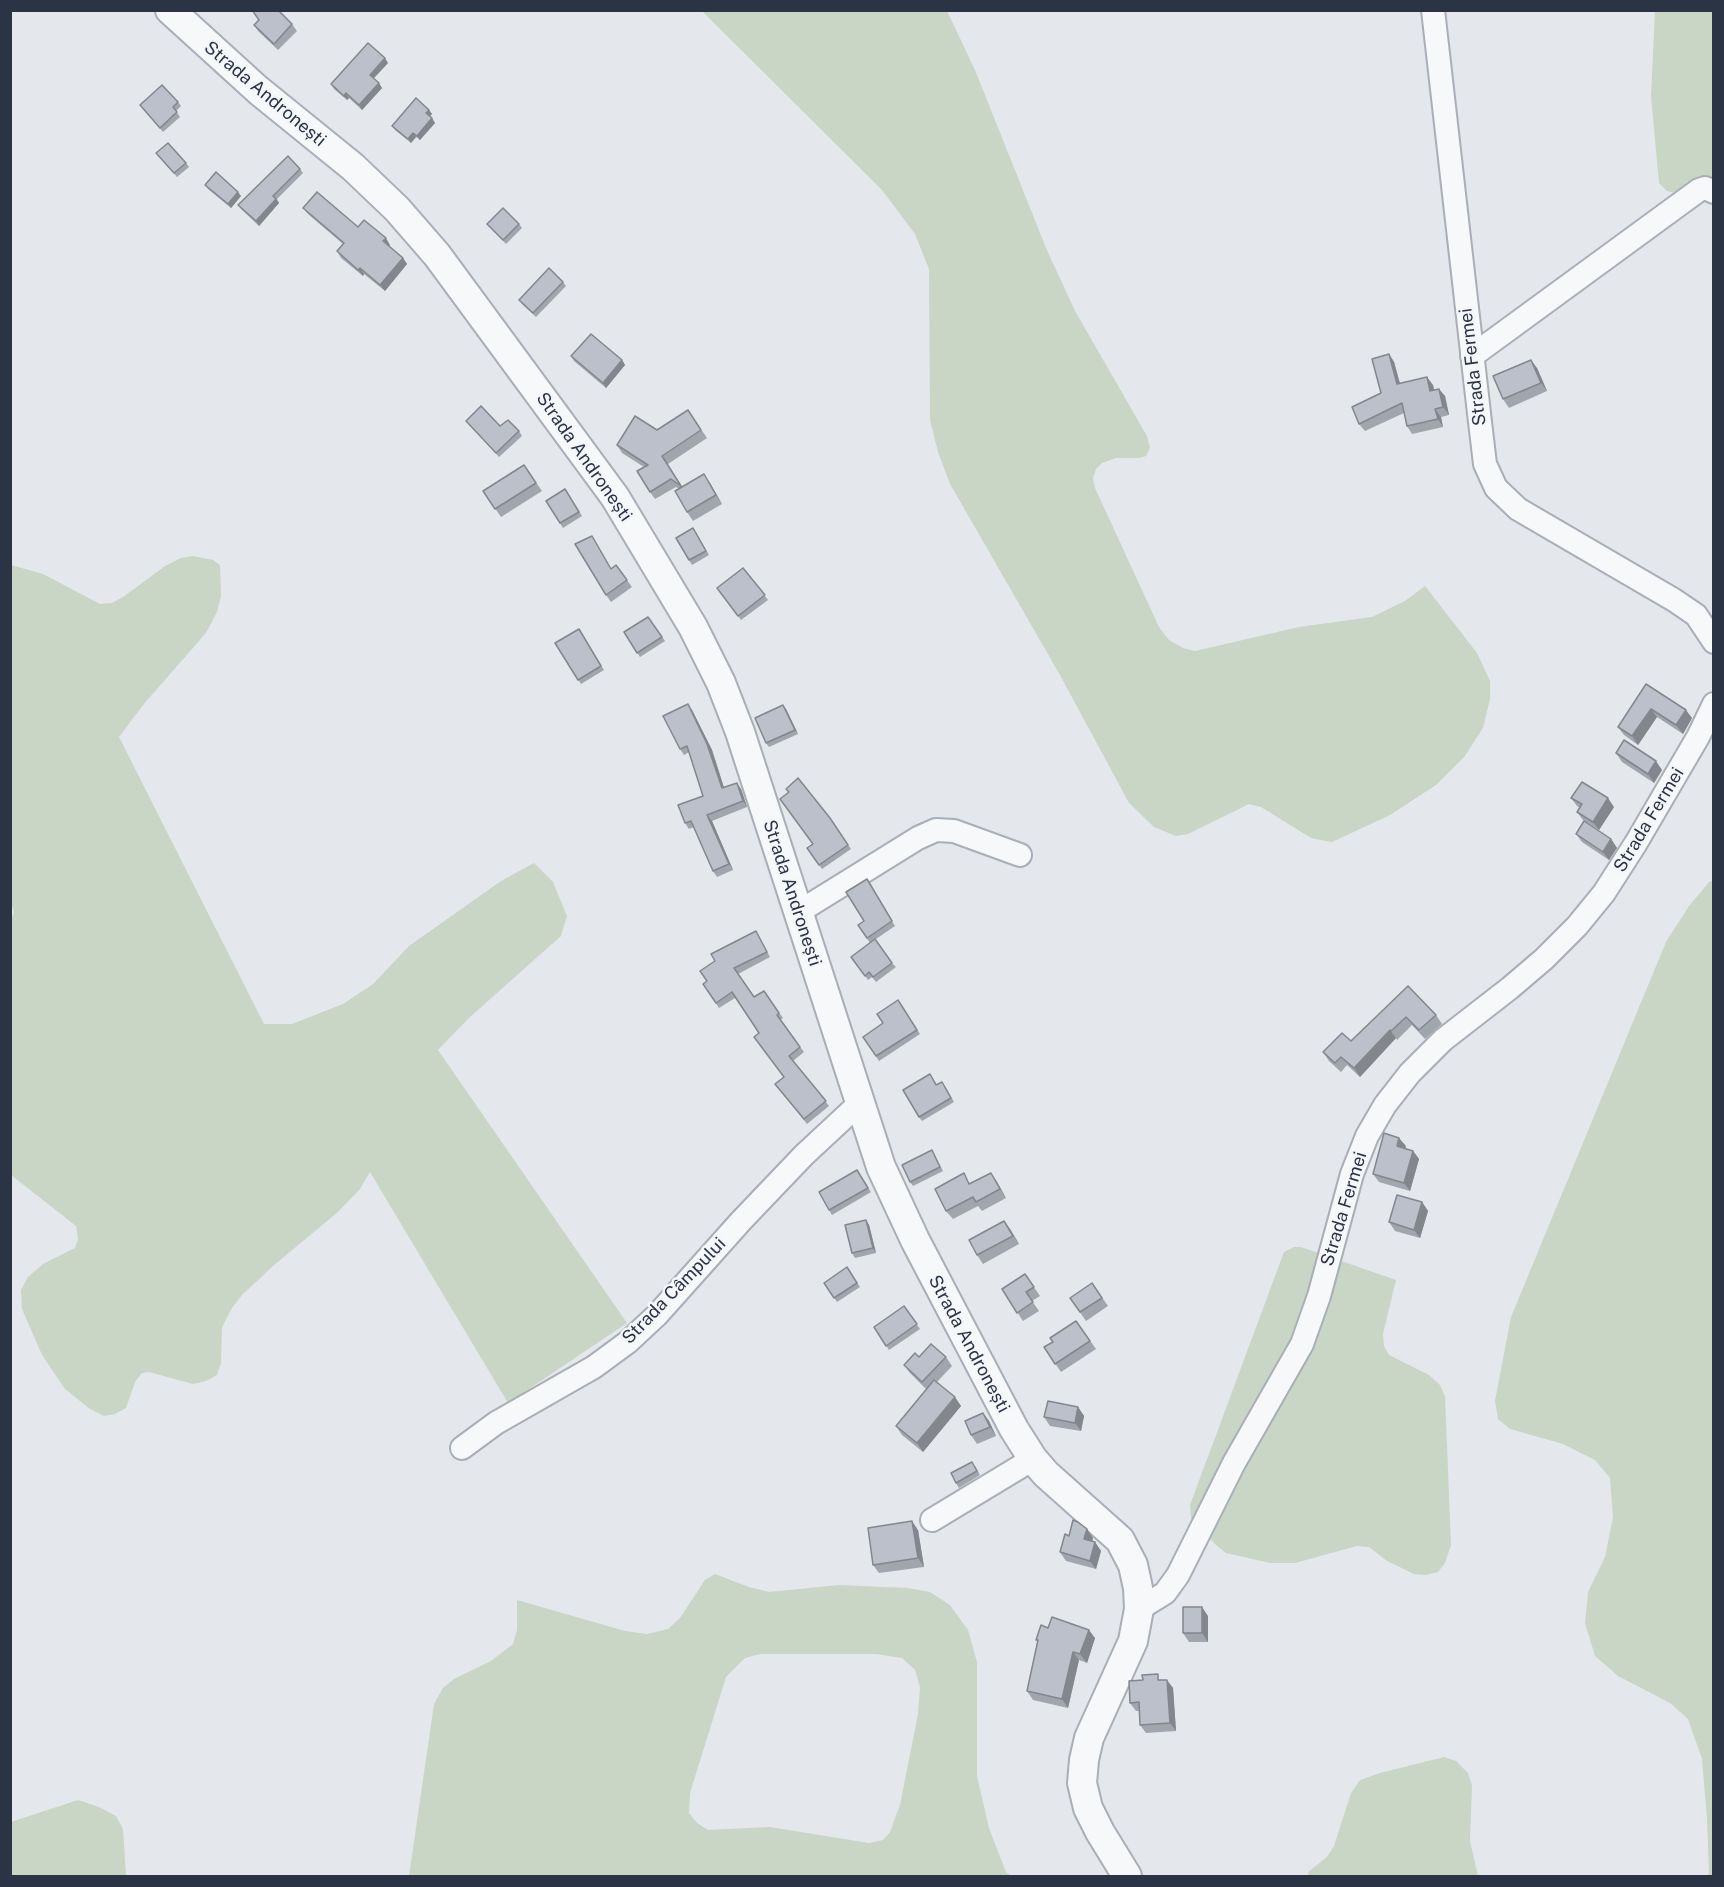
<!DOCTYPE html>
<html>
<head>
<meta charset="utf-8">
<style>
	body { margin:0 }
	#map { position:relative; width:1724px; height:1887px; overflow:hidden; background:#e4e7ec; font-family:"Public Sans",sans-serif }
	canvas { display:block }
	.frame { position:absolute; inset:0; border:12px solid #2b3445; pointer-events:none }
</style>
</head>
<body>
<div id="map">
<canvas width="1724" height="1887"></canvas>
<div class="frame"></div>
</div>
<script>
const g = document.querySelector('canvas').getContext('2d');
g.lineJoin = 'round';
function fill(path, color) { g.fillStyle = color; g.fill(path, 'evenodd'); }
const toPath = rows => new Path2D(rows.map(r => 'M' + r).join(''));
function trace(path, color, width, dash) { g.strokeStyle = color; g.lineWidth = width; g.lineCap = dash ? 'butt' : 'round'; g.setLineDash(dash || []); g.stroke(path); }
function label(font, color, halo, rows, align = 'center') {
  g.font = font + ' "Public Sans",sans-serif'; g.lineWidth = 5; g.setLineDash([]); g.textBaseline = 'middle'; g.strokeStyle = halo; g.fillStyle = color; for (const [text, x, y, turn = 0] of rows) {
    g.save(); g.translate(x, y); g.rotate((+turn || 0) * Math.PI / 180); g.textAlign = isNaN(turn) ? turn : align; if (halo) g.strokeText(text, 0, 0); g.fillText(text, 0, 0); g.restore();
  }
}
const green = toPath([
	[702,11,947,11,975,70,1046,248,1075,311,1147,436,1150,448,1146,456,1139,458,1116,458,1102,463,1096,469,1093,478,1095,488,1159,627,1169,640,1183,648,1195,651,1299,627,1372,617,1405,601,1425,586,1477,653,1490,681,1490,699,1483,728,1465,756,1436,785,1390,815,1332,842,1311,838,1261,807,1249,804,1188,834,1176,836,1154,827,1129,803,1060,675,950,484,938,452,930,420,929,269,915,234,882,190],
	[1655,11,1713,11,1713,182,1679,194,1667,191,1659,183,1651,96],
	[193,556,213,560,220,565,221,596,217,612,206,633,143,705,119,737,264,1024,292,1024,343,1004,373,984,409,946,501,881,534,863,553,882,567,916,561,936,470,1017,438,1050,627,1323,508,1403,370,1172,360,1189,338,1212,273,1266,242,1295,232,1308,222,1327,221,1363,217,1375,206,1381,193,1384,149,1372,142,1373,135,1382,126,1408,115,1414,104,1416,90,1409,65,1389,42,1355,22,1309,21,1290,28,1277,43,1264,75,1248,78,1239,76,1226,11,1175,10,923,14,912,10,900,11,565,43,574,100,604,112,603,123,597,165,566,181,558],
	[1713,881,1714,1876,1707,1876,1709,1873,1707,1818,1702,1759,1688,1719,1670,1703,1618,1676,1595,1656,1585,1623,1588,1592,1605,1557,1613,1517,1610,1478,1595,1460,1563,1444,1510,1429,1498,1419,1495,1401,1511,1317,1666,942,1689,906,1709,882],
	[1294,1247,1301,1247,1396,1280,1383,1334,1384,1346,1389,1355,1429,1375,1440,1385,1445,1396,1451,1545,1445,1563,1438,1572,1426,1575,1414,1574,1387,1561,1369,1547,1357,1546,1295,1563,1270,1563,1226,1553,1216,1545,1191,1518,1190,1505,1284,1252],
	[715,1574,749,1587,769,1592,839,1585,908,1588,930,1592,950,1605,968,1630,977,1662,977,1776,989,1828,1006,1872,1011,1876,409,1876,434,1704,443,1688,454,1679,491,1661,513,1644,517,1630,517,1600,625,1631,647,1634,668,1629,680,1618,705,1580],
	[760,1654,876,1654,902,1658,915,1670,920,1687,918,1714,900,1805,890,1832,883,1840,869,1843,770,1827,708,1830,697,1823,689,1813,690,1793,726,1677,745,1658],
	[1444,1757,1456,1761,1468,1773,1472,1785,1470,1841,1478,1876,1309,1876,1308,1872,1327,1857,1334,1846,1351,1793,1360,1780,1380,1773],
	[78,1800,99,1807,116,1816,123,1829,126,1876,11,1876,11,1822]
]);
const minor = toPath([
	[1433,10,1480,422,1485,464,1496,488,1518,509,1674,600,1696,615,1714,642],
	[1472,356,1699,190,1705,188,1714,192],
	[797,913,918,838,936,830,954,831,1020,855],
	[462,1448,496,1423,594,1367,628,1342,657,1315,741,1221,804,1155,861,1102],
	[932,1520,1033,1459],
	[1139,1609,1165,1593,1178,1575,1234,1463,1302,1344,1319,1296,1352,1174,1367,1136,1385,1105,1410,1073,1443,1040,1510,988,1544,959,1577,926,1604,893,1636,843,1698,737,1714,704]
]);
const tertiary = toPath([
	[170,10,258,90,353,167,397,209,437,255,615,497,693,627,721,683,740,732,881,1167,915,1240,1014,1429,1033,1459,1046,1474,1120,1540,1133,1565,1138,1588,1139,1609,1133,1641,1089,1738,1084,1760,1082,1783,1088,1808,1100,1832,1127,1876]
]);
const wall = toPath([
	[258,20,292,24,297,31,278,50,258,31,254,25],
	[388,63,374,78,382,88,362,110,349,98,347,100,334,89,331,84],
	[178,102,181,106,176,111,180,117,163,132,140,105],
	[429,110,432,114,430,116,435,123,420,140,416,137,411,143,395,130,392,126],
	[156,153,186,163,189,167,177,177],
	[300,169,303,173,277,199,279,203,259,226,241,209,238,205],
	[205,185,241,196,231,208,208,189],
	[303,208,358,227,390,245,389,246,403,258,407,264,385,291,364,274,363,276,341,258,337,251,343,244,308,214],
	[487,224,519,224,522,228,506,244],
	[563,282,566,286,536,317,522,304,519,300],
	[1389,354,1394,362,1400,383,1433,385,1434,390,1445,396,1449,415,1441,417,1443,427,1412,434,1407,426,1404,413,1365,431,1359,424,1381,393],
	[571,356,622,360,625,365,606,388,574,361],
	[1537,368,1547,391,1509,408,1503,399],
	[688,410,707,438,668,464,682,487,710,483,722,504,693,521,687,512,679,489,676,487,655,499,650,492,644,467,622,453,617,445,657,430],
	[466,421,500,426,519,431,522,436,499,457],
	[524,465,542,491,501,517,483,491],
	[565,489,582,516,563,528,546,501],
	[696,532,709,555,692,565,689,560],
	[596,543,611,569,616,565,632,587,611,602,606,595],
	[743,568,768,600,741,620,717,588],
	[648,617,665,641,640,657,624,632],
	[579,629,604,670,581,684,555,643],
	[1646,684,1692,718,1683,734,1657,717,1638,745,1624,735,1618,727],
	[786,709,798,734,769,747,766,743],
	[692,710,712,750,724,788,741,789,747,807,712,821,733,870,717,877,713,871,694,827,689,829,685,823,703,796,689,752,684,755,680,749],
	[1616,753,1662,770,1654,783,1622,762],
	[786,789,830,818,851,849,822,869,807,848,813,844,788,792],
	[1571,798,1614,807,1599,830,1583,820,1577,812,1580,808,1577,806],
	[1576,834,1611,839,1617,848,1609,860,1582,842],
	[870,884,895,926,870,943,858,925,864,921],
	[756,931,770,957,738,974,754,997,764,991,783,1018,780,1020,804,1052,793,1061,829,1106,807,1124,775,1084,784,1077,759,1033,735,998,719,1008,703,984,707,981],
	[851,957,892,963,896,967,876,982,872,977,868,980],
	[1408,986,1436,1015,1442,1024,1425,1039,1412,1025,1397,1040,1396,1038,1360,1077,1347,1065,1341,1072,1329,1061,1323,1052,1351,1041],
	[898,1000,920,1034,879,1061,863,1037,883,1023],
	[933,1078,937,1085,945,1086,954,1102,922,1121,919,1117],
	[1406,1146,1405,1148,1413,1151,1419,1159,1410,1191,1379,1182,1373,1174],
	[932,1150,943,1171,913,1186,910,1182],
	[860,1175,871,1192,832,1215,829,1210],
	[997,1182,1006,1198,982,1211,978,1206,953,1219,946,1211,971,1184],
	[1422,1202,1428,1211,1420,1238,1395,1231,1389,1222],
	[866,1220,869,1225,876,1253,855,1258,852,1253],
	[1010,1229,1019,1244,983,1264,977,1255],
	[847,1267,860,1287,837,1302,824,1283],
	[1025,1274,1040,1296,1032,1301,1039,1311,1023,1321,1002,1289],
	[1092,1283,1108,1306,1086,1321,1070,1298],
	[904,1306,920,1329,889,1350,874,1327],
	[1076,1321,1096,1349,1061,1372,1044,1347,1053,1342],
	[919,1357,946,1357,952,1366,937,1382,961,1406,923,1452,902,1435,896,1426,927,1390,910,1373,904,1365],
	[1078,1407,1084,1416,1081,1431,1050,1426,1044,1417],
	[983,1413,989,1421,996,1436,977,1444,971,1435],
	[975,1466,980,1475,959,1488,956,1483],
	[1087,1529,1093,1538,1092,1542,1095,1542,1101,1551,1096,1569,1066,1561,1060,1552,1069,1536],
	[918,1530,924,1567,879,1573,873,1565],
	[1208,1616,1208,1642,1189,1642,1183,1633],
	[1048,1628,1095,1638,1087,1663,1079,1660,1068,1708,1033,1700,1027,1691,1038,1642,1036,1640],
	[1162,1680,1173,1688,1176,1731,1146,1733,1140,1725,1139,1711,1136,1711,1130,1703]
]);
const shadedWall = toPath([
	[385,58,388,63,373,79,370,75],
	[379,83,382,88,362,110,359,105],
	[346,93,349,98,347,100,344,96],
	[429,110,432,114,429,117,426,113],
	[432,118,435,123,420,140,417,136],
	[413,133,416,137,411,143,408,139],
	[238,192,241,196,231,208,228,204],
	[276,199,279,203,259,226,256,221],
	[386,238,390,245,388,247,383,241],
	[403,258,407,264,385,291,380,285],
	[360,268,364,274,363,276,358,270],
	[1389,354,1394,362,1402,392,1397,384],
	[622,360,625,365,606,388,603,383],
	[1531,360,1537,368,1547,391,1541,383],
	[1427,377,1433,385,1436,399,1430,391],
	[1439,389,1445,396,1449,415,1443,407],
	[1435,409,1441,417,1443,427,1438,419],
	[704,474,710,483,722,504,716,495],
	[688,704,692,710,712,750,726,794,722,788],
	[783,705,786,709,798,734,795,730],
	[1651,709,1657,717,1638,745,1632,736],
	[1686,710,1692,718,1683,734,1676,725],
	[1656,761,1662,770,1654,783,1648,774],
	[737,783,741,789,747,807,743,801],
	[1608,798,1614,807,1599,830,1593,822],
	[707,815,712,821,733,870,729,864],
	[1611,839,1617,848,1609,860,1603,852],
	[1390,1030,1396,1038,1360,1077,1354,1068],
	[1399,1138,1406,1146,1403,1155,1397,1146],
	[1413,1151,1419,1159,1410,1191,1404,1183],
	[991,1173,997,1182,1006,1198,1000,1189],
	[1422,1202,1428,1211,1420,1238,1414,1230],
	[866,1220,869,1225,876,1253,873,1248],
	[1004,1221,1010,1229,1019,1244,1013,1236],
	[955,1397,961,1406,923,1452,917,1443],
	[1078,1407,1084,1416,1081,1431,1075,1423],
	[983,1413,989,1421,996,1436,990,1427],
	[912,1521,918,1530,924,1567,918,1558],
	[1087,1529,1093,1538,1090,1548,1084,1539],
	[1095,1542,1101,1551,1096,1569,1090,1561],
	[1202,1607,1208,1616,1208,1642,1202,1633],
	[1089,1630,1095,1638,1087,1663,1080,1654],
	[1073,1652,1079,1660,1068,1708,1062,1699],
	[1167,1680,1173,1688,1176,1731,1170,1723]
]);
const building = toPath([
	[252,10,278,10,292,24,274,44,254,25,259,20,252,10],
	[368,43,385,58,370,75,379,83,359,105,346,93,344,96,331,84,368,43],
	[162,85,178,102,173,107,177,112,160,128,140,105,162,85],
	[416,98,429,110,426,113,432,118,417,136,413,133,408,139,392,126,416,98],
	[168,143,186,163,174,173,156,153,168,143],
	[288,156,300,169,273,196,276,199,256,221,238,205,288,156],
	[216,172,238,192,228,204,205,185,216,172],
	[317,192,358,227,364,220,386,238,383,241,403,258,380,285,360,268,358,270,337,251,344,243,303,208,317,192],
	[503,208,519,224,503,240,487,224,503,208],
	[549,268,563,282,533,313,519,300,549,268],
	[591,334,622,360,603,383,571,356,591,334],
	[1389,354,1397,384,1427,377,1430,391,1439,389,1443,407,1435,409,1438,419,1407,426,1402,403,1359,424,1352,407,1381,393,1372,359,1389,354],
	[1531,360,1541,383,1503,399,1493,376,1531,360],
	[481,406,500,426,508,420,519,431,496,453,466,421,481,406],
	[688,410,701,430,662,456,681,486,671,479,650,492,637,471,648,465,617,445,635,416,657,430,688,410],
	[524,465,536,483,495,509,483,491,524,465],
	[704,474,716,495,687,512,675,491,704,474],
	[565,489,579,512,560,523,546,501,565,489],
	[693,528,706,551,689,560,676,538,693,528],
	[592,536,611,569,616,565,627,580,606,595,575,544,592,536],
	[743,568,765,595,738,616,717,588,743,568],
	[648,617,662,637,637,653,624,632,648,617],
	[579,629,601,666,578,680,555,643,579,629],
	[1646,684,1686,710,1676,725,1651,709,1632,736,1618,727,1646,684],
	[688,704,707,744,722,788,737,783,743,801,707,815,729,864,713,871,691,821,685,823,678,805,703,796,687,746,680,749,663,716,688,704],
	[783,705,795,730,766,743,755,718,783,705],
	[1624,740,1656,761,1648,774,1616,753,1624,740],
	[798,778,830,818,848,845,819,865,807,848,813,844,780,799,789,792,786,789,798,778],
	[1582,782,1608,798,1593,822,1577,812,1582,804,1571,798,1582,782],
	[1584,821,1611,839,1603,852,1576,834,1584,821],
	[867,879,892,921,867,938,858,925,864,921,846,892,867,879],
	[756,931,767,952,734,968,754,997,764,991,779,1013,777,1015,800,1047,789,1056,826,1101,804,1119,775,1084,784,1077,754,1037,759,1033,732,992,716,1003,703,984,707,981,700,971,715,961,711,954,756,931],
	[875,939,892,963,873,977,869,972,865,976,851,957,875,939],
	[1408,986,1436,1015,1419,1030,1406,1017,1391,1031,1390,1030,1354,1068,1341,1057,1335,1063,1323,1052,1342,1033,1351,1041,1408,986],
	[898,1000,917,1030,876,1056,863,1037,883,1023,877,1014,898,1000],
	[930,1074,936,1085,942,1082,951,1098,919,1117,903,1090,930,1074],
	[1384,1133,1399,1138,1397,1146,1413,1151,1404,1183,1373,1174,1384,1133],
	[932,1150,940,1167,910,1182,902,1165,932,1150],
	[857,1170,868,1188,829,1210,819,1192,857,1170],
	[964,1173,969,1184,991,1173,1000,1189,976,1202,973,1197,946,1211,935,1189,964,1173],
	[1397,1195,1422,1202,1414,1230,1389,1222,1397,1195],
	[866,1220,873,1248,852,1253,845,1225,866,1220],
	[1004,1221,1013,1236,977,1255,969,1240,1004,1221],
	[847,1267,857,1283,834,1298,824,1283,847,1267],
	[1025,1274,1034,1287,1026,1292,1033,1302,1017,1313,1002,1289,1025,1274],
	[1092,1283,1102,1298,1080,1312,1070,1298,1092,1283],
	[904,1306,917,1324,886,1346,874,1327,904,1306],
	[1076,1321,1090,1341,1055,1364,1044,1347,1053,1342,1050,1338,1076,1321],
	[931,1344,946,1357,922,1382,904,1365,915,1353,919,1357,931,1344],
	[934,1380,955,1397,917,1443,896,1426,934,1380],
	[1048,1401,1078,1407,1075,1423,1044,1417,1048,1401],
	[983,1413,990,1427,971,1435,965,1421,983,1413],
	[972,1462,977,1471,956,1483,951,1473,972,1462],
	[1073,1520,1078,1522,1087,1529,1084,1539,1095,1542,1090,1561,1060,1552,1065,1534,1069,1536,1073,1520],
	[912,1521,918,1558,873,1565,868,1528,912,1521],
	[1183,1607,1202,1607,1202,1633,1183,1633,1183,1607],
	[1052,1617,1089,1630,1080,1654,1073,1652,1062,1699,1027,1691,1038,1640,1036,1640,1041,1625,1048,1628,1052,1617],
	[1158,1674,1158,1680,1167,1680,1170,1723,1140,1725,1139,1702,1130,1703,1129,1681,1143,1680,1142,1675,1158,1674]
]);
const streetNames = [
	["Strada Andronești",265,94,40],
	["Strada Fermei",1473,367,-97],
	["Strada Andronești",584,457,55],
	["Strada Fermei",1649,820,-59],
	["Strada Andronești",792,893,72],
	["Strada Fermei",1344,1209,-73],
	["Strada Câmpului",674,1291,-46],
	["Strada Andronești",969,1344,62]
];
fill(green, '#c9d6c5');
trace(minor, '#a9aeb7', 26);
trace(tertiary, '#a9aeb7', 32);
trace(minor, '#f7f8fa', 22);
trace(tertiary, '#f7f8fa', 28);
fill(wall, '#a1a5ae');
fill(shadedWall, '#83868d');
fill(building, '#bbc0ca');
trace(building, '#83868d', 1.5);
label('18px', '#2b3445', '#f4f6f9', streetNames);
</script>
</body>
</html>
